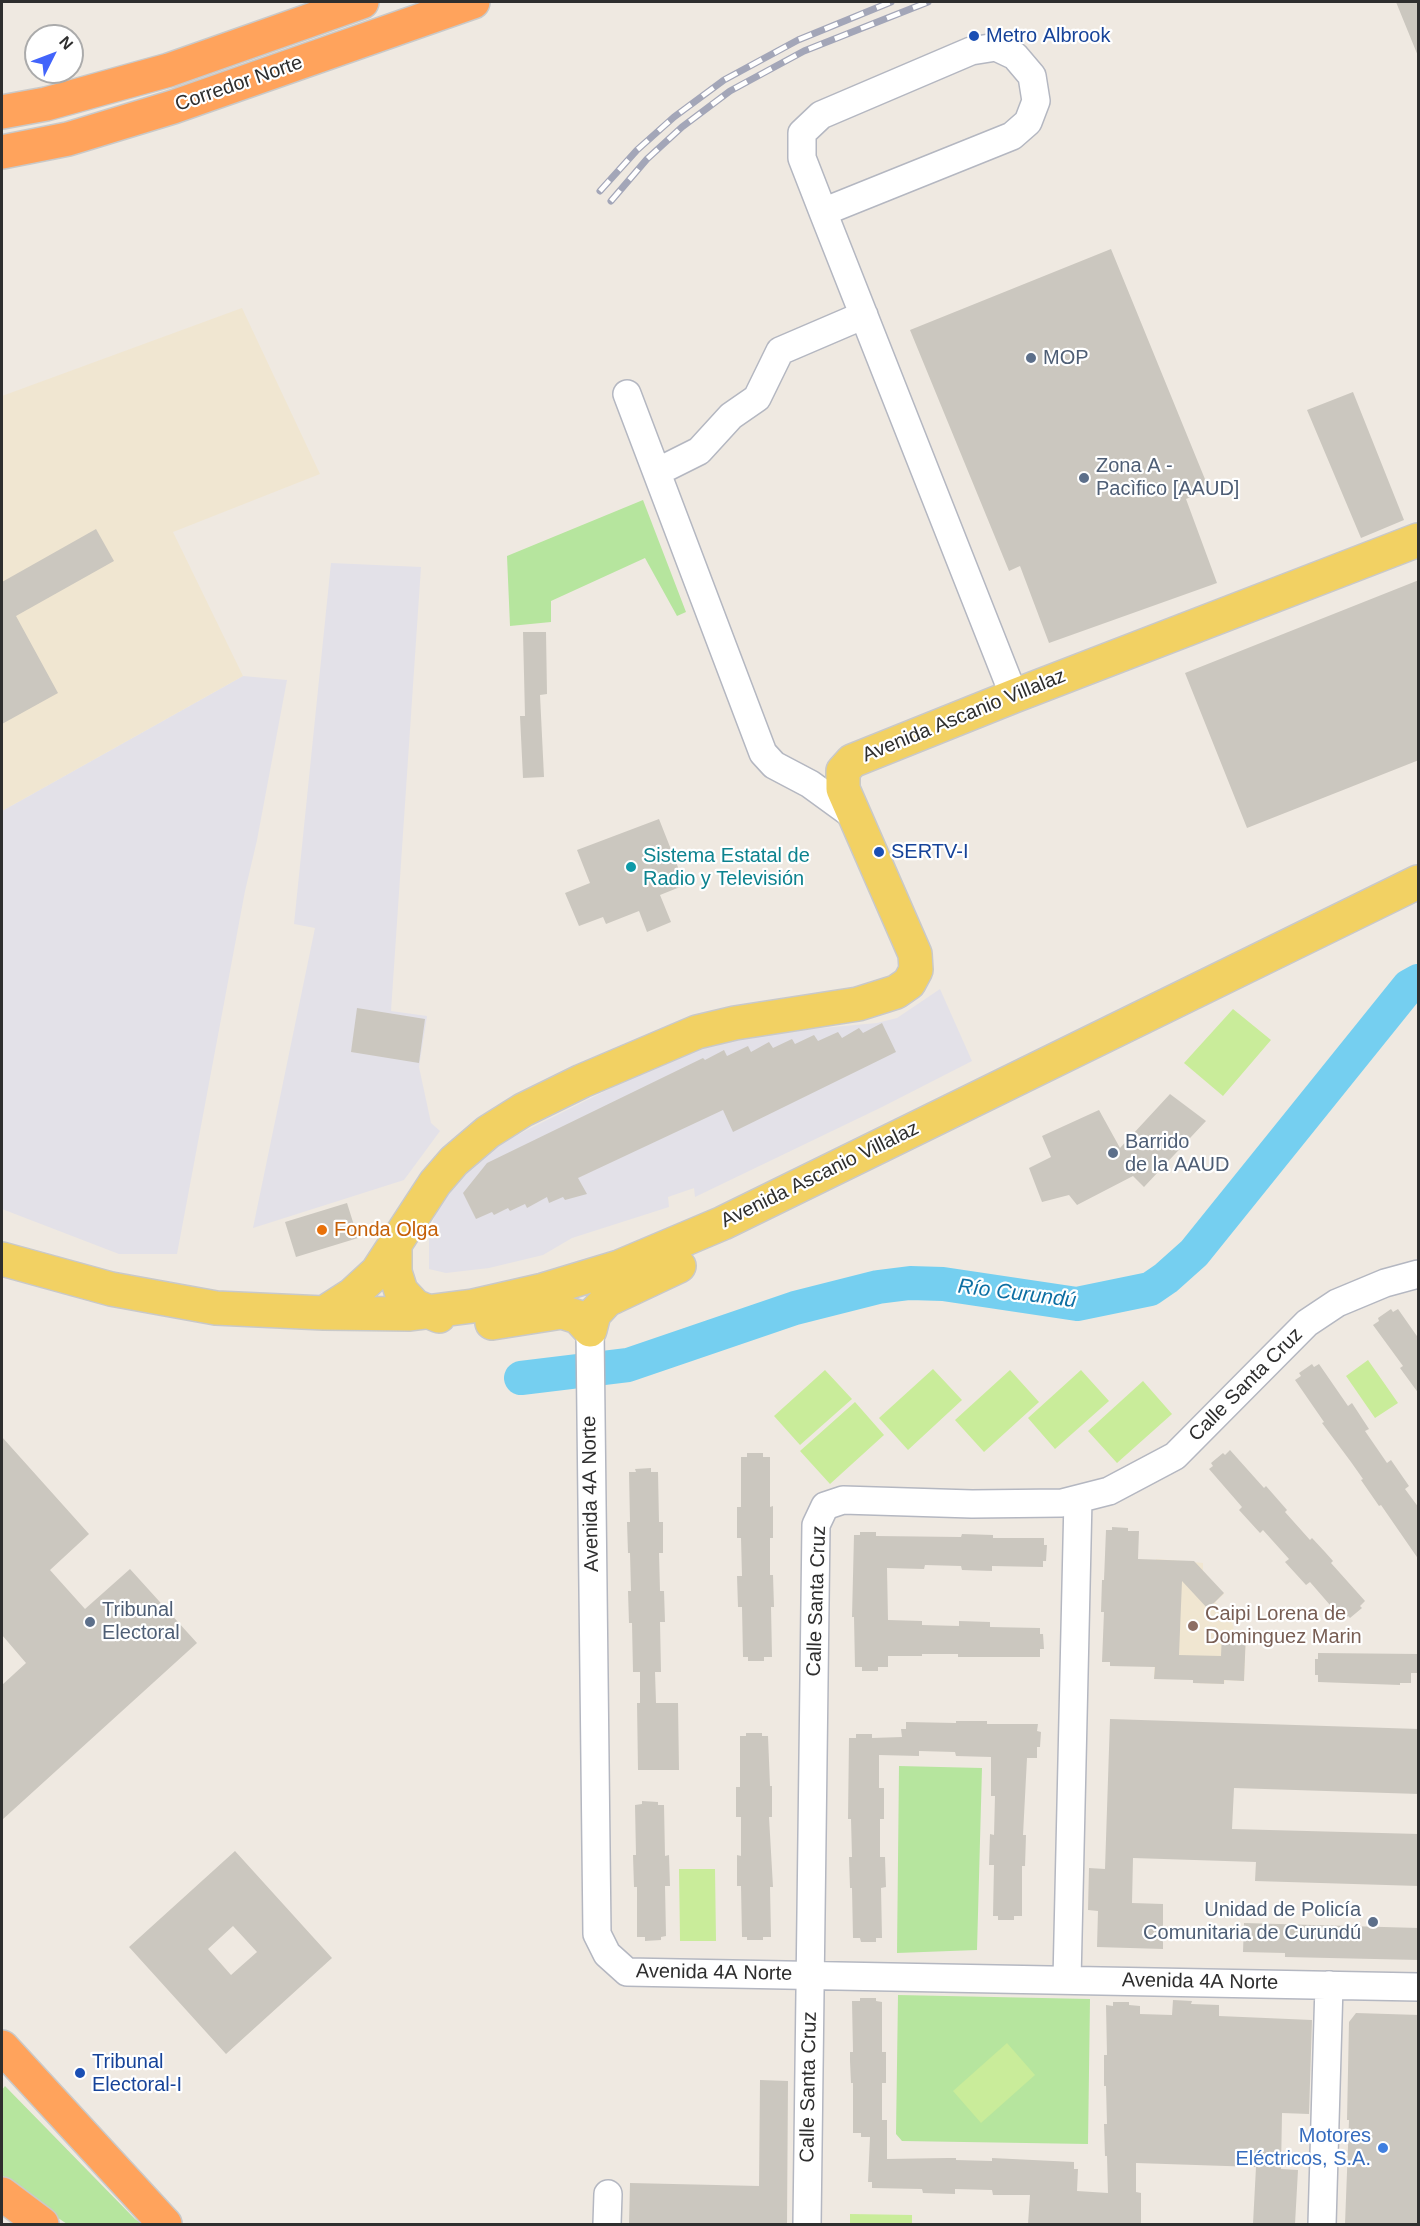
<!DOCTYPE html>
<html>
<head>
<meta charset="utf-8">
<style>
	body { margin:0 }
	#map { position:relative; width:1420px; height:2226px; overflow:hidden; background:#efe9e1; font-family:Arial,sans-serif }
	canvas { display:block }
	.frame { position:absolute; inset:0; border:3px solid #2e2e2e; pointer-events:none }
	.north { position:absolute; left:24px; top:24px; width:60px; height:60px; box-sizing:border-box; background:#fff; border:2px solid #ababab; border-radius:50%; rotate:48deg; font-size:16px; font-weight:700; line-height:24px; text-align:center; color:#2e2e2e }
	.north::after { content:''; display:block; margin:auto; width:21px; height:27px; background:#4264fb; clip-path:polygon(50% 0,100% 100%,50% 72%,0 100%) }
</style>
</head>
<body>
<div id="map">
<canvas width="1420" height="2226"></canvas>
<div class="frame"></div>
<div class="north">N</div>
</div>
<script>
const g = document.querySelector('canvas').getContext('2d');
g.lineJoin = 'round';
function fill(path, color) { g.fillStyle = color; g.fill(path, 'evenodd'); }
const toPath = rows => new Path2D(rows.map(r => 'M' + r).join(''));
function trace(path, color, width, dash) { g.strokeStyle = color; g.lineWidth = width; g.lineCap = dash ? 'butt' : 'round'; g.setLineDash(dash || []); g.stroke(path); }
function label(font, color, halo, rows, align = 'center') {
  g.font = font + ' Arial,sans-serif'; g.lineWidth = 4.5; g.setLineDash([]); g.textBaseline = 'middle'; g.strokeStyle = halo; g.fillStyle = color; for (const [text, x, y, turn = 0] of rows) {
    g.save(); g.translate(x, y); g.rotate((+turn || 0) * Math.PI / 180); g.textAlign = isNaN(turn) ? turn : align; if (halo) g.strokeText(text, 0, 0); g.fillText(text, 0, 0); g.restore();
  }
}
const industrial = toPath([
	[331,563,421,567,391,1011,427,1016,419,1067,431,1123,440,1131,404,1180,253,1228,315,928,294,924],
	[243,676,287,680,257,840,245,891,177,1254,119,1254,2,1209,2,811],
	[940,989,972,1061,882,1107,695,1197,694,1188,668,1197,669,1207,572,1238,543,1255,489,1268,446,1273,429,1269,429,1237,435,1214,447,1191,476,1157,501,1143,693,1047,778,1032,877,1023,897,1018]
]);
const education = toPath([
	[242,308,320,474,173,532,243,676,2,811,2,396],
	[1156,1559,1203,1563,1203,1571,1224,1594,1215,1602,1232,1620,1234,1632,1246,1632,1244,1681,1225,1680,1224,1684,1193,1683,1193,1678,1154,1679]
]);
const green = toPath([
	[643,500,686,612,677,616,645,558,551,601,551,622,510,626,507,556],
	[899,1766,982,1768,977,1950,897,1953],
	[898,1995,1090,1999,1088,2144,902,2141,896,2134],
	[5,2086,135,2219,142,2224,67,2224,30,2199,2,2175,2,2090]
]);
const pitch = toPath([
	[1233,1009,1271,1040,1223,1096,1184,1063],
	[1368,1360,1398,1403,1375,1418,1346,1376],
	[933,1369,962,1400,908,1450,879,1418],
	[825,1370,852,1399,800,1445,774,1416],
	[1010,1370,1039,1402,984,1452,955,1420],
	[1081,1370,1109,1401,1055,1449,1028,1418],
	[1143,1381,1172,1414,1117,1463,1088,1431],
	[855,1402,884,1435,830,1484,800,1451],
	[679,1869,715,1869,716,1941,680,1941],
	[1007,2043,1035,2075,981,2123,953,2091],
	[850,2214,912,2215,912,2224,850,2224]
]);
const river = toPath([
	[521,1378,628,1365,795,1308,878,1287,910,1283,943,1284,1077,1304,1150,1289,1166,1278,1194,1253,1409,986,1418,981]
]);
const building = toPath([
	[1396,2,1419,2,1419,56,1418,56],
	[1111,249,1209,489,1186,499,1217,583,1049,643,1020,566,1009,571,910,330],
	[1353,392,1404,520,1361,538,1307,410],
	[96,529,114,561,16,616,58,693,2,724,2,582],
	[1419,580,1419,760,1247,828,1185,673],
	[523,632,546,632,547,694,540,695,544,777,523,778,520,716,525,716],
	[659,819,685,885,660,895,671,922,647,932,639,911,606,924,603,917,579,926,565,893,590,883,577,850],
	[357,1008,425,1019,419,1063,351,1052],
	[882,1023,896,1052,733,1132,723,1110,578,1178,587,1194,565,1200,563,1197,549,1203,547,1197,527,1208,525,1204,510,1211,508,1208,494,1215,492,1212,476,1219,463,1193,487,1163,703,1058,705,1060,724,1050,727,1056,748,1046,751,1052,769,1042,773,1048,792,1039,795,1044,814,1035,818,1041,838,1032,842,1038,859,1028,863,1033],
	[1170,1094,1206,1121,1144,1187,1133,1176,1077,1205,1069,1195,1042,1202,1029,1168,1051,1157,1042,1136,1099,1110,1120,1148],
	[347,1203,358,1238,296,1257,285,1222],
	[1391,1309,1393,1312,1398,1309,1419,1339,1419,1394,1400,1368,1403,1366,1373,1325,1379,1321,1378,1318],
	[1312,1364,1314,1367,1319,1364,1348,1406,1352,1403,1369,1429,1365,1431,1387,1463,1391,1460,1409,1486,1405,1489,1419,1508,1419,1560,1381,1505,1379,1506,1361,1480,1363,1479,1351,1462,1322,1423,1324,1422,1295,1380,1301,1376,1299,1373],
	[2,1437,89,1534,50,1570,85,1609,130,1569,197,1643,2,1820,2,1685,26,1663,2,1635],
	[1230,1450,1264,1488,1266,1486,1287,1510,1285,1512,1310,1540,1312,1538,1325,1552,1333,1561,1331,1563,1365,1601,1360,1606,1362,1608,1350,1618,1348,1616,1343,1620,1310,1582,1306,1585,1285,1562,1289,1559,1263,1530,1260,1533,1239,1510,1242,1507,1209,1469,1213,1466,1211,1463,1223,1453,1225,1455],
	[747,1453,763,1453,763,1457,770,1457,770,1507,773,1506,773,1538,770,1538,770,1575,773,1575,774,1607,771,1607,772,1657,764,1657,764,1661,748,1661,748,1657,743,1657,742,1607,738,1607,737,1576,742,1576,741,1538,737,1538,737,1507,741,1507,741,1457,747,1457],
	[651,1468,651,1472,658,1472,659,1522,663,1522,663,1553,659,1553,660,1591,664,1591,665,1622,660,1622,661,1672,655,1672,656,1703,678,1703,679,1770,638,1770,637,1703,640,1703,640,1672,633,1672,632,1623,629,1623,628,1591,631,1591,630,1553,628,1553,627,1522,630,1522,629,1472,636,1472,635,1469],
	[1112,1527,1128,1528,1128,1531,1139,1531,1138,1559,1194,1561,1224,1593,1208,1609,1182,1581,1179,1655,1221,1656,1222,1631,1246,1632,1244,1681,1224,1680,1224,1684,1193,1683,1193,1680,1154,1679,1155,1667,1110,1666,1110,1662,1102,1662,1104,1612,1101,1612,1102,1580,1104,1580,1106,1530,1112,1530],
	[860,1532,876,1532,876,1536,961,1537,962,1534,993,1535,993,1538,1044,1538,1044,1545,1047,1545,1046,1561,1043,1561,1043,1567,992,1566,992,1571,962,1570,961,1566,925,1565,924,1569,887,1568,888,1620,922,1621,922,1625,959,1626,959,1621,990,1622,990,1627,1040,1628,1040,1634,1043,1634,1044,1649,1040,1649,1040,1657,958,1657,958,1654,922,1654,922,1656,888,1656,888,1667,878,1667,878,1671,862,1671,862,1667,855,1667,854,1617,852,1617,854,1535,860,1535],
	[1318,1653,1419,1654,1419,1673,1411,1673,1411,1683,1400,1683,1400,1685,1318,1682,1318,1675,1315,1675,1315,1659,1318,1659],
	[1110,1719,1419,1729,1419,1794,1234,1788,1232,1829,1419,1834,1419,1886,1255,1881,1256,1862,1133,1858,1132,1903,1163,1904,1163,1949,1097,1947,1098,1911,1088,1910,1089,1868,1105,1869],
	[956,1721,987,1721,987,1724,1038,1724,1037,1731,1041,1732,1040,1747,1037,1747,1037,1758,1027,1758,1023,1835,1026,1835,1025,1866,1022,1866,1022,1916,1014,1916,1014,1920,998,1920,998,1916,993,1916,994,1865,989,1865,990,1834,994,1835,995,1796,991,1796,991,1757,956,1756,955,1752,919,1751,919,1756,879,1755,879,1788,884,1788,884,1819,880,1819,880,1857,885,1857,886,1887,881,1888,882,1938,876,1938,876,1942,861,1942,860,1938,853,1938,852,1888,850,1888,849,1857,852,1857,851,1819,848,1819,849,1738,856,1738,856,1734,872,1734,872,1738,902,1737,901,1729,906,1729,906,1722,956,1723],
	[746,1733,762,1733,762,1736,768,1736,770,1786,772,1786,772,1817,769,1817,773,1887,770,1887,771,1937,763,1937,763,1940,747,1940,747,1937,742,1937,741,1886,737,1886,737,1855,741,1856,741,1817,736,1817,736,1787,740,1787,740,1736,746,1736],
	[642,1801,658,1802,658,1805,664,1805,665,1856,669,1855,670,1886,665,1886,666,1936,661,1937,661,1940,645,1941,645,1937,637,1937,637,1887,634,1887,633,1855,636,1855,635,1805,642,1804],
	[235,1851,332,1958,226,2054,129,1947],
	[233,1926,257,1952,231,1975,208,1949],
	[1244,1923,1419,1928,1419,1960,1285,1957,1285,1953,1243,1952],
	[860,1998,876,1998,876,2001,882,2002,882,2052,886,2052,886,2083,882,2083,882,2120,887,2120,887,2159,947,2158,956,2158,956,2160,992,2161,992,2158,1074,2162,1074,2169,1078,2169,1077,2191,1108,2193,1107,2156,1105,2156,1104,2124,1107,2124,1106,2086,1104,2086,1104,2055,1107,2055,1106,2005,1113,2006,1113,2002,1129,2002,1129,2005,1140,2006,1140,2014,1172,2015,1173,2000,1192,2001,1191,2004,1219,2005,1219,2016,1312,2020,1309,2114,1282,2113,1281,2169,1298,2170,1295,2224,1253,2224,1256,2167,1136,2163,1136,2192,1141,2193,1141,2224,1028,2224,1030,2195,993,2195,992,2190,955,2189,955,2194,923,2193,922,2189,872,2188,872,2182,868,2182,870,2137,861,2137,861,2133,853,2133,853,2083,851,2083,850,2061,850,2052,853,2052,852,2001,860,2001],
	[1356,2013,1419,2015,1419,2224,1345,2224,1349,2120,1347,2120,1349,2022],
	[760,2080,788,2081,787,2224,629,2224,630,2183,759,2186]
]);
const minor = toPath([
	[823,212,1012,136,1028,122,1036,101,1032,76,1015,56,996,47,971,51,821,115,802,133,802,158,823,212,1014,696],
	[627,394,763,753,774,765,810,784,854,816],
	[657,472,699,451,731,416,757,398,780,351,864,315],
	[590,1330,597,1934,607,1954,627,1972,1418,1987],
	[1067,1980,1078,1499],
	[607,2224,608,2194],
	[807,2224,816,1525,825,1506,843,1500,972,1504,1062,1503,1109,1491,1175,1456,1307,1323,1337,1303,1385,1283,1418,1274],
	[1322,2224,1329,1985]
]);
const major = toPath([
	[395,1244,395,1272,401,1291,415,1306,439,1316],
	[2,1259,111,1289,216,1308,324,1313,410,1314,473,1306,543,1290,619,1267,723,1223,1418,882],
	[324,1313,352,1295,377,1272,435,1183,454,1161,488,1132,523,1110,582,1081,697,1032,735,1023,858,1004,896,992,909,983,916,970,915,954,843,789,843,771,852,761,1014,696,1418,540],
	[492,1323,562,1312,578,1317,590,1330],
	[590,1330,594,1314,607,1300,679,1266]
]);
const highway = toPath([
	[2,112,46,104,169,70,362,2],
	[2,152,68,139,173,107,473,2],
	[2,2047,165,2224],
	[2,2194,42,2224]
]);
const rail = toPath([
	[600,191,637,150,674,117,724,80,798,40,891,2],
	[611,201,647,159,682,127,730,91,804,51,928,2]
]);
const markers = [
	[974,36,6,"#1a4fb4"],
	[1031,358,6,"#5c6f8a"],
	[1084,478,6,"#5c6f8a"],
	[879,852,6,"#1a4fb4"],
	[631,867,6,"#0f9aa8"],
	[1113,1153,6,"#5c6f8a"],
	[322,1230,6,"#e8710a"],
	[90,1622,6,"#5c6f8a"],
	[1193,1626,6,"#8d6e63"],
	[1373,1922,6,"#5c6f8a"],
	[80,2073,6,"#1a4fb4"],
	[1383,2148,6,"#3f7fe0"]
];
const transitNames = [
	["Metro Albrook",986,36],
	["SERTV-I",891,852],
	["Tribunal",92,2062],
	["Electoral-I",92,2085]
];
const streetNames = [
	["Corredor Norte",239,84,-19],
	["Avenida Ascanio Villalaz",964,716,-22],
	["Avenida Ascanio Villalaz",820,1175,-26],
	["Calle Santa Cruz",1246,1385,-45],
	["Avenida 4A Norte",591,1494,-91],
	["Calle Santa Cruz",817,1601,-88],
	["Avenida 4A Norte",714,1973,1],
	["Avenida 4A Norte",1200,1982,1],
	["Calle Santa Cruz",809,2087,-89]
];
const serviceNames = [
	["MOP",1043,358],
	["Zona A -",1096,466],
	["Pacìfico [AAUD]",1096,489],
	["Barrido",1125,1142],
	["de la AAUD",1125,1165],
	["Tribunal",102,1610],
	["Electoral",102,1633],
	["Unidad de Policía",1361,1910,"right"],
	["Comunitaria de Curundú",1361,1933,"right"]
];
const cultureNames = [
	["Sistema Estatal de",643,856],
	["Radio y Televisión",643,879]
];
const foodNames = [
	["Fonda Olga",334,1230]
];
const educationNames = [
	["Caipi Lorena de",1205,1614],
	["Dominguez Marin",1205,1637]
];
const shopNames = [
	["Motores",1371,2136],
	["Eléctricos, S.A.",1371,2159]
];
const waterNames = [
	["Río Curundú",1017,1294,7]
];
fill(industrial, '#e3e1e8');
fill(education, '#f0e6d1');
fill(green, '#b6e59e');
fill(pitch, '#c9ec9a');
trace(river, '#75cff0', 34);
fill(building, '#cbc7bf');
trace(minor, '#b4b7c1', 30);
trace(major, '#c9c9c9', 36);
trace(highway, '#c9c9c9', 36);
trace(minor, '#fff', 27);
trace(major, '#f2d163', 33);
trace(highway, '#ffa35c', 33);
trace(rail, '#a3a6b8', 7);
trace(rail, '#fff', 4.5, [14]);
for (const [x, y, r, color] of markers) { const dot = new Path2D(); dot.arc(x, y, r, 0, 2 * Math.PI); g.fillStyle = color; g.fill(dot); trace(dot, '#fff', 2); }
label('20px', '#164399', '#fff', transitNames, 'left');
label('20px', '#2e2e2e', '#fff', streetNames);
label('20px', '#4e5e75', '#fff', serviceNames, 'left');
label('20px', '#0d838f', '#fff', cultureNames, 'left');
label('20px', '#c56008', '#fff', foodNames, 'left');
label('20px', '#785e54', '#fff', educationNames, 'left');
label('20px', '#366cbe', '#fff', shopNames, 'right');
label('italic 21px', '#0d6fa3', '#fff', waterNames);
</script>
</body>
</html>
